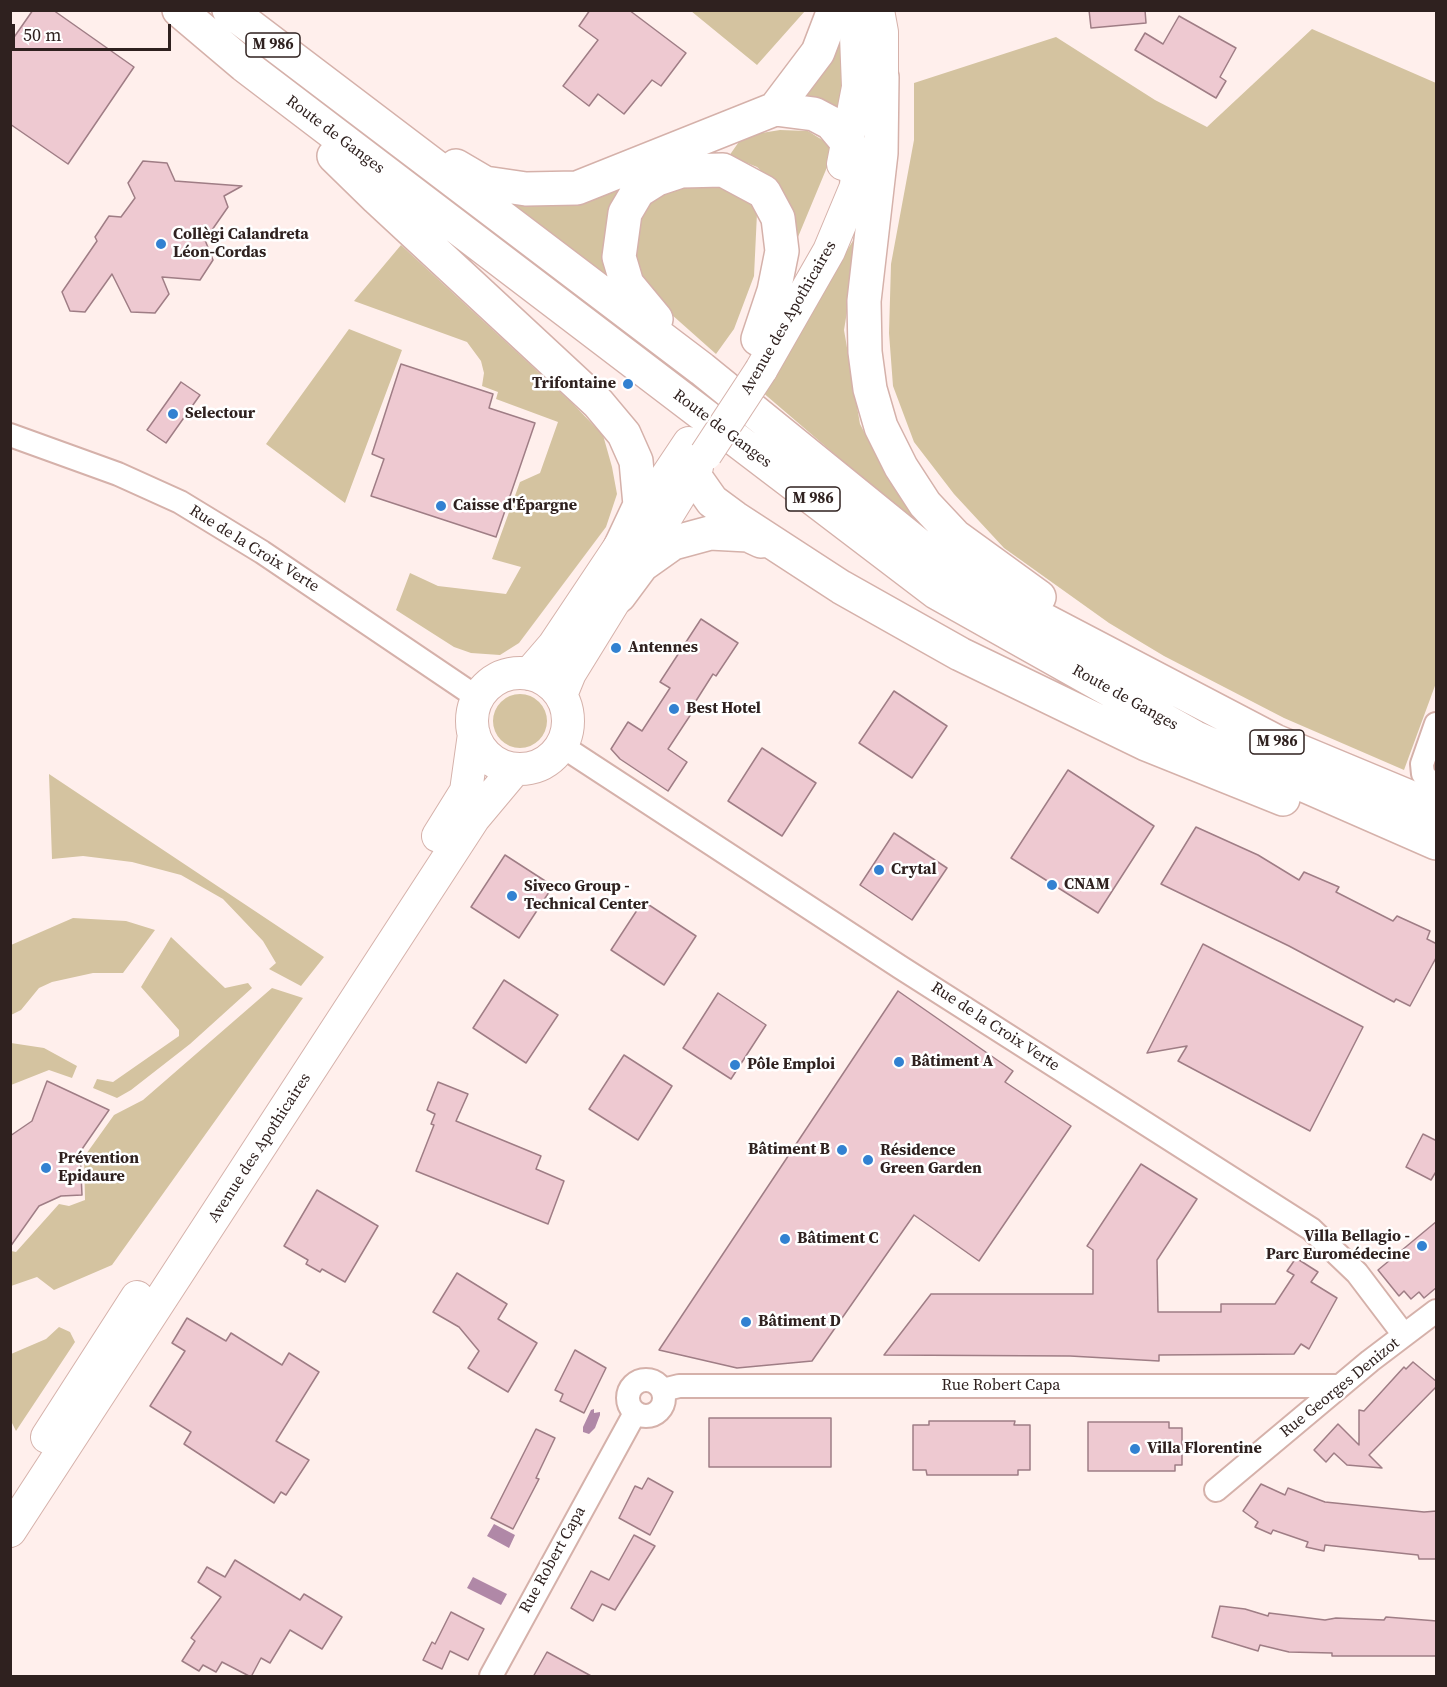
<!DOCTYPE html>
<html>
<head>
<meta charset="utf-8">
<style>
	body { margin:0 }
	#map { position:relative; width:1447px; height:1687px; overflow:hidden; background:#ffefec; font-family:"Source Serif 4",serif }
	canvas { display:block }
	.frame { position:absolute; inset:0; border:12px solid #2f211f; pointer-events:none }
	.scale { position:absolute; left:12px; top:24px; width:159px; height:27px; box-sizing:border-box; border:3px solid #2f211f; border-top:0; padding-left:8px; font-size:18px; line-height:21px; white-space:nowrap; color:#2f211f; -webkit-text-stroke:4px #fff; paint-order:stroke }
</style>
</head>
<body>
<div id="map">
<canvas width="1447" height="1687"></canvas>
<div class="frame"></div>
<div class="scale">50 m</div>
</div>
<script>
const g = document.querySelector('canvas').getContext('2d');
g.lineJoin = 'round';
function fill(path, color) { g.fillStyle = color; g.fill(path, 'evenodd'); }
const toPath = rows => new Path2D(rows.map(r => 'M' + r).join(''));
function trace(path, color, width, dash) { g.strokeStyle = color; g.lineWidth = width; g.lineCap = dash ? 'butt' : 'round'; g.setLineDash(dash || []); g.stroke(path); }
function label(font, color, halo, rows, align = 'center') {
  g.font = font + ' "Source Serif 4",serif'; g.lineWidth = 5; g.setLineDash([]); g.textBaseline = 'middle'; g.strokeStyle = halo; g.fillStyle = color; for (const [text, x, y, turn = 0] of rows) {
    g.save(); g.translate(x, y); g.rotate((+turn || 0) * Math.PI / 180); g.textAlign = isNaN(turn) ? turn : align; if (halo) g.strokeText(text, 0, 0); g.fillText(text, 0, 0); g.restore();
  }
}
const green = toPath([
	[691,11,805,11,757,65],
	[844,11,849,61,840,108,805,95],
	[1312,29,1436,83,1436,683,1404,770,1284,718,1164,656,1109,623,1004,548,954,494,914,442,893,386,889,333,891,264,914,140,914,83,1056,37,1155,100,1207,127],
	[780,130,808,131,835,148,798,237,792,210,779,187,757,167,729,156,743,136],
	[636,177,618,294,503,202],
	[712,183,749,198,757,213,754,276,734,329,716,354,653,298,636,274,635,244,641,215,656,197,674,188],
	[854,239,856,257,844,330,860,424,876,455,937,542,761,391],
	[401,245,573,404,603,435,612,467,617,494,606,527,519,643,500,655,471,653,454,647,396,610,410,573,438,586,506,594,521,567,492,559,520,482,540,473,558,422,496,399,498,392,482,386,484,373,481,361,467,342,354,301],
	[349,329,402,350,345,503,266,444],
	'493 721a27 27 0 1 1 54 0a27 27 0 1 1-54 0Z',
	[49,774,324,957,301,986,269,969,276,963,263,941,223,899,181,875,132,862,83,856,52,859],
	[73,918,126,921,155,930,123,973,93,973,52,982,39,988,21,1010,11,1015,11,945],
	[171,937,225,988,248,983,252,988,190,1044,131,1090,117,1098,93,1088,97,1079,113,1082,179,1036,179,1030,141,987],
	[272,988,303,998,112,1265,54,1290,37,1277,11,1286,11,1251,16,1252,59,1204,69,1206,85,1200,84,1157,114,1115,143,1100],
	[11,1043,44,1048,77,1066,72,1078,49,1070,11,1085],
	[59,1327,70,1332,75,1342,16,1431,11,1421,11,1354,46,1339]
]);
const water = toPath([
	[594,1409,594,1413,600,1412,600,1415,595,1428,589,1434,583,1432,583,1427,591,1410],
	[494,1524,515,1535,509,1548,487,1536],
	[473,1577,507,1594,501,1605,467,1588]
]);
const building = toPath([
	[33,10,53,10,134,67,68,164,10,124,10,43,33,10],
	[590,10,629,10,686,53,661,86,652,80,624,114,598,94,589,106,563,86,598,40,579,26,590,10],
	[1089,10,1145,10,1146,23,1091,28,1089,10],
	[1179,16,1236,48,1220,77,1226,81,1216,98,1135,50,1145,33,1163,44,1179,16],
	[143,161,167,163,175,181,242,186,224,196,228,207,205,240,213,260,200,280,162,277,169,294,155,313,131,312,112,274,85,312,70,311,62,292,97,241,95,237,109,216,121,217,135,198,128,183,143,161],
	[401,364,493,394,489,408,535,423,496,537,371,496,384,459,372,454,401,364],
	[181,382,200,395,166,443,147,430,181,382],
	[701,619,738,643,716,676,713,674,694,704,697,705,668,749,687,762,668,791,620,759,611,749,628,722,642,731,670,688,660,682,701,619],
	[894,691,947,726,912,778,859,743,894,691],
	[762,748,816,783,782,836,728,801,762,748],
	[1068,770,1154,826,1098,913,1011,858,1068,770],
	[1196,827,1258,855,1299,880,1304,872,1339,887,1336,892,1393,921,1397,916,1430,931,1427,939,1437,944,1437,956,1410,1006,1396,999,1394,1002,1289,946,1161,884,1196,827],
	[894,833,947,868,912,920,860,885,894,833],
	[505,855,553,886,519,938,471,907,505,855],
	[643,901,696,936,664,985,611,950,643,901],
	[1203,944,1363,1027,1310,1131,1178,1061,1187,1046,1147,1053,1203,944],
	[504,980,558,1015,526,1063,473,1028,504,980],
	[898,991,1013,1071,1005,1082,1071,1126,979,1261,914,1215,812,1361,737,1368,659,1350,898,991],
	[718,993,766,1025,731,1079,683,1048,718,993],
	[624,1055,672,1086,638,1140,589,1109,624,1055],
	[47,1081,109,1110,80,1152,82,1195,61,1196,39,1206,10,1247,10,1136,32,1121,47,1081],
	[438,1082,468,1094,456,1121,541,1156,536,1169,564,1181,548,1224,416,1171,434,1125,431,1124,435,1114,427,1110,438,1082],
	[1423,1134,1437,1141,1437,1170,1431,1180,1406,1167,1423,1134],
	[1141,1164,1197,1199,1157,1260,1158,1312,1221,1312,1221,1304,1275,1304,1294,1275,1287,1271,1296,1258,1318,1272,1311,1282,1337,1298,1309,1349,1301,1344,1294,1354,1159,1355,1159,1361,1070,1356,884,1355,931,1294,1093,1294,1093,1250,1087,1246,1141,1164],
	[317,1190,378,1226,345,1282,322,1269,320,1272,306,1264,308,1260,284,1246,317,1190],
	[1437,1221,1437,1287,1424,1298,1419,1292,1411,1299,1404,1291,1399,1296,1378,1270,1437,1221],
	[457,1273,507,1304,498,1319,537,1343,508,1392,468,1368,479,1351,459,1327,433,1312,457,1273],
	[187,1318,226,1341,231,1333,282,1365,289,1353,319,1372,276,1441,309,1460,286,1495,281,1492,274,1503,184,1444,191,1432,150,1406,185,1351,172,1343,187,1318],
	[575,1350,606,1368,584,1413,560,1401,563,1394,555,1390,575,1350],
	[1413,1362,1437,1382,1437,1386,1369,1455,1382,1468,1347,1465,1334,1453,1326,1462,1314,1450,1338,1424,1359,1445,1359,1410,1364,1411,1404,1367,1406,1369,1413,1362],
	[709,1418,831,1418,831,1467,709,1467,709,1418],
	[929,1421,1015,1421,1014,1425,1030,1425,1030,1470,1018,1470,1018,1475,927,1475,926,1470,913,1470,913,1425,929,1425,929,1421],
	[1088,1422,1169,1422,1169,1428,1182,1428,1182,1465,1175,1465,1175,1471,1088,1471,1088,1422],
	[536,1429,555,1438,536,1478,539,1479,513,1529,491,1518,536,1429],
	[648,1478,673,1492,650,1535,619,1518,635,1486,642,1489,648,1478],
	[1261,1484,1285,1495,1288,1488,1325,1502,1424,1512,1437,1511,1437,1559,1419,1559,1418,1555,1343,1547,1325,1545,1324,1551,1306,1547,1308,1542,1273,1530,1271,1534,1255,1527,1258,1522,1243,1511,1261,1484],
	[634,1535,655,1546,615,1610,602,1604,593,1621,571,1608,591,1571,609,1580,634,1535],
	[235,1560,300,1600,304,1594,342,1617,322,1649,290,1630,270,1663,261,1658,251,1677,222,1662,216,1672,203,1665,199,1671,182,1661,195,1641,191,1638,221,1597,198,1582,207,1567,225,1577,235,1560],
	[1220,1606,1245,1609,1268,1616,1269,1613,1325,1620,1336,1618,1384,1620,1386,1617,1437,1621,1437,1656,1332,1656,1332,1653,1289,1652,1260,1645,1258,1651,1212,1637,1220,1606],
	[451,1612,484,1629,468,1660,450,1651,442,1669,423,1660,432,1642,435,1644,451,1612],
	[547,1652,593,1677,533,1677,547,1652]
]);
const street = toPath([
	[10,435,118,474,180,502,262,552,478,698],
	[1436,724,1422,764,1423,774,1430,782,1436,784],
	[562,746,900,967,1311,1229,1357,1273,1404,1335],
	'628 1398a18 18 0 1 1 36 0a18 18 0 1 1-36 0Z',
	[663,1390,679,1386,1340,1386],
	[1216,1490,1370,1361,1436,1311],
	[491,1676,635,1413]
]);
const secondary = toPath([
	[878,10,882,32,882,77,878,102],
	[843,164,858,87,855,10],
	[761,370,829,251,867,160],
	'472 721a48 48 0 1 1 96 0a48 48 0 1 1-96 0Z',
	[529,674,554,645,689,443],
	[561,695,570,673,697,467],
	[438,836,466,791,474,734],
	[47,1437,137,1297],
	[10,1531,474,818,515,769]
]);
const primary = toPath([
	[179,10,244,65,936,592,1194,737,1436,843],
	[229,10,702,369,931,555,1023,609,1275,741,1436,808],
	[882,77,881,153,864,301,865,352,870,389,881,427,901,467,925,504,955,536,1039,597],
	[775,109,818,52,834,10],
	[334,156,377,198,598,403,624,434,636,461,640,505,617,554],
	[456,166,485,183,526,189,577,188,775,109,814,114,831,123,856,153,857,185],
	[656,319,627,284,619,257,625,213,638,191,657,179,681,171,723,170,764,192,778,218,782,251,774,291,758,339],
	[693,474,712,501,735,518,841,587,960,654,1146,744,1283,799],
	[619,596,642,565,673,543,710,533,748,535,761,541]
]);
const secondaryBridge = toPath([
	[706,454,761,370]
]);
const markers = [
	[161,244,6,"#3281d1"],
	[628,384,6,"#3281d1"],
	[173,414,6,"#3281d1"],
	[441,506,6,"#3281d1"],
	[616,648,6,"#3281d1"],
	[674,709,6,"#3281d1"],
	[879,870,6,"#3281d1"],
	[1052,885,6,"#3281d1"],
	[512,896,6,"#3281d1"],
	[899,1062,6,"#3281d1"],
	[735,1065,6,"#3281d1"],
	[842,1150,6,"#3281d1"],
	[868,1160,6,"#3281d1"],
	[46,1168,6,"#3281d1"],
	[785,1239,6,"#3281d1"],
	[1422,1246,6,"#3281d1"],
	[746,1322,6,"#3281d1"],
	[1135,1449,6,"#3281d1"]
];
const shields = [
	[273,45,54],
	[813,499,54],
	[1277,742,54]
];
const shieldNames = [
	["M 986",273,45],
	["M 986",813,499],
	["M 986",1277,742]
];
const streetNames = [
	["Route de Ganges",335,135,37],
	["Avenue des Apothicaires",789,318,-60],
	["Route de Ganges",722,429,37],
	["Rue de la Croix Verte",254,549,32],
	["Route de Ganges",1125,698,29],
	["Rue de la Croix Verte",995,1027,33],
	["Avenue des Apothicaires",260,1148,-57],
	["Rue Robert Capa",1001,1386],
	["Rue Georges Denizot",1340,1388,-39],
	["Rue Robert Capa",553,1560,-61]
];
const poiNames = [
	["Collègi Calandreta",173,235],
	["Léon-Cordas",173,253],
	["Trifontaine",616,384,"right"],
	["Selectour",185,414],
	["Caisse d'Épargne",453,506],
	["Antennes",628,648],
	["Best Hotel",686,709],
	["Crytal",891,870],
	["CNAM",1064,885],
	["Siveco Group -",524,887],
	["Technical Center",524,905],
	["Bâtiment A",911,1062],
	["Pôle Emploi",747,1065],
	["Bâtiment B",830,1150,"right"],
	["Résidence",880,1151],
	["Green Garden",880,1169],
	["Prévention",58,1159],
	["Epidaure",58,1177],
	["Villa Bellagio -",1410,1237,"right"],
	["Parc Euromédecine",1410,1255,"right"],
	["Bâtiment C",797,1239],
	["Bâtiment D",758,1322],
	["Villa Florentine",1147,1449]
];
fill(green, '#d4c3a0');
fill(water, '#b088a7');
fill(building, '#eec9d1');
trace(building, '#9f7d85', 1.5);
trace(street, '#d5b1aa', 26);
trace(secondary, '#d5b1aa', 34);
trace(primary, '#d5b1aa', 36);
trace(street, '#fff', 22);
trace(secondary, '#fff', 32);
trace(primary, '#fff', 33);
trace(secondaryBridge, '#d5b1aa', 34, []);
trace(secondaryBridge, '#fff', 32);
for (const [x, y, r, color] of markers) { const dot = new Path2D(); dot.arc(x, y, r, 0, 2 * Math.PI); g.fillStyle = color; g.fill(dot); trace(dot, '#fff', 2); }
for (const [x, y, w] of shields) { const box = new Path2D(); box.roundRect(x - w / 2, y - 12, w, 24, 4.5); g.fillStyle = '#fff'; g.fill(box); trace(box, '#2f211f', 1.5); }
label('bold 15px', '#2f211f', null, shieldNames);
label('16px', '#2f211f', '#fff', streetNames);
label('bold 16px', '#2f211f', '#fff', poiNames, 'left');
</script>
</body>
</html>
